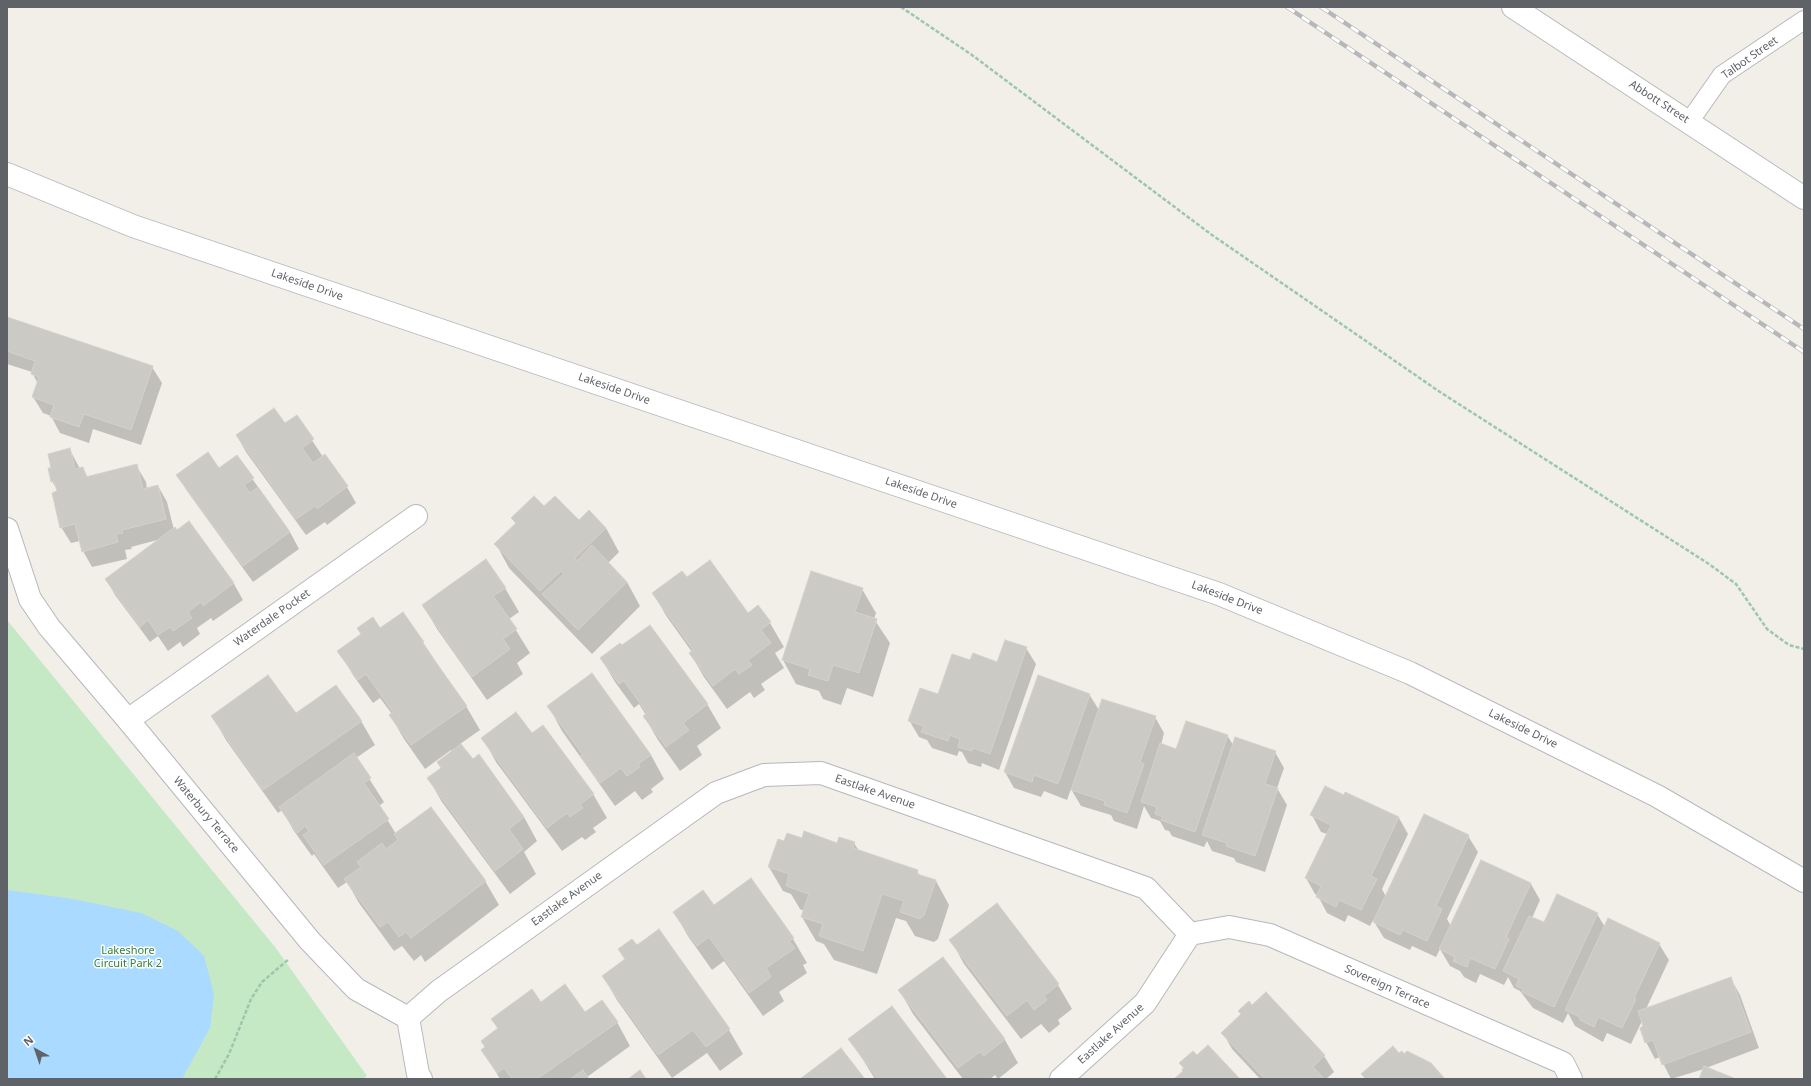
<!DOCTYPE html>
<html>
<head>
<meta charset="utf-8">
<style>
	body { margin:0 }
	#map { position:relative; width:1811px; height:1086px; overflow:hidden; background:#f1efe8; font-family:"Noto Sans",sans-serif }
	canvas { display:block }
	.frame { position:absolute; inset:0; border:8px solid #5f6368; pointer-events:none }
	.north { position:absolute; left:16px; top:1030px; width:40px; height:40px; -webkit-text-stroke:3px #fff; paint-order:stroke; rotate:320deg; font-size:11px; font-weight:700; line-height:16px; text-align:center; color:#5f6368 }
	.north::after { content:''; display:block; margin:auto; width:14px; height:18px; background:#5f6368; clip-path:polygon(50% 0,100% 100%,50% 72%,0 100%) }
</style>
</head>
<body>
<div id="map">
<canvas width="1811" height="1086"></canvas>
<div class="frame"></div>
<div class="north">N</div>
</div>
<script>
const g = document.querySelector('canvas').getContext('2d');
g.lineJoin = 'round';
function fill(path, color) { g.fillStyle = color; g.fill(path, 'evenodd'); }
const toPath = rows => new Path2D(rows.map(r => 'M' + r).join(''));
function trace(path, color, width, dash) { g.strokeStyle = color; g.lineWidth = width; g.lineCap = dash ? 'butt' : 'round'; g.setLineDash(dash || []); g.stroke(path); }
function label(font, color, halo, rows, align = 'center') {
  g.font = font + ' "Noto Sans",sans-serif'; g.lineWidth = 3; g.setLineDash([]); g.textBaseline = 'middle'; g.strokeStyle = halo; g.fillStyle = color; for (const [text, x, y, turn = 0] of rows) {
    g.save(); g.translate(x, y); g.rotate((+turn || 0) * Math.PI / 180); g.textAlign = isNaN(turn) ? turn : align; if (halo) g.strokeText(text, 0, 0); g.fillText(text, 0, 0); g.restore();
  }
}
const green = toPath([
	[7,620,275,947,367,1076,363,1079,7,1079]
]);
const water = toPath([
	[7,890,73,899,141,913,178,931,204,956,214,994,210,1028,182,1079,7,1079]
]);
const shadow = toPath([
	[7,318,152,367,162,383,141,445,93,429,89,443,60,433,51,416,43,413,33,397,38,384,32,372,7,364],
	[296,416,323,457,325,456,347,487,356,503,327,525,325,522,306,535,246,452,237,436,285,424],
	[70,450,80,469,83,468,88,478,136,465,146,482,147,489,158,486,167,502,174,530,177,532,189,523,234,584,243,600,213,621,211,618,197,628,200,634,183,647,180,642,168,651,158,636,150,642,115,595,106,579,161,539,131,547,132,549,125,550,127,559,92,567,83,551,80,541,71,543,61,527,58,491,52,481,52,469],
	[236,456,290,532,299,549,253,582,187,491,178,475,218,469],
	[544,508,579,522,606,528,619,552,608,563,627,582,640,606,592,654,509,568,496,544,516,525,512,518],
	[686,578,748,614,770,623,784,647,775,653,784,668,761,684,765,690,754,698,750,692,727,709,704,677,690,653,692,652,667,617,653,593],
	[505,588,519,612,509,619,530,653,517,663,523,674,487,700,437,629,423,605],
	[862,589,876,613,874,619,890,643,873,697,847,688,841,705,823,699,819,691,796,684,783,660],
	[403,613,466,706,480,730,460,744,472,760,479,756,524,817,537,841,524,852,536,874,510,894,442,802,428,778,442,768,452,752,451,750,425,769,404,739,390,715,392,714,380,698,373,703,353,675,339,651,380,629],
	[1026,648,1036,664,999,770,982,763,981,767,968,763,962,752,959,751,957,756,932,748,927,740,919,737,909,720,938,696,971,661,997,663],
	[601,658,707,704,721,728,697,746,702,755,680,771,658,740,644,716,646,715,639,704,634,708,615,682],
	[592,675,651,755,664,779,651,789,653,792,642,800,635,791,615,806,562,731,549,707],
	[1089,694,1099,710,1155,717,1164,733,1161,745,1177,750,1227,735,1233,745,1275,752,1284,768,1277,788,1287,805,1265,872,1236,862,1234,858,1212,851,1207,841,1204,847,1172,836,1169,831,1165,830,1160,821,1151,818,1144,806,1137,829,1114,821,1111,815,1081,806,1071,789,1067,800,1044,791,1041,797,1014,788,1005,772],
	[296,714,361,721,375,745,356,758,384,802,379,806,396,834,485,881,499,905,425,962,421,955,414,961,402,946,394,951,359,903,347,882,338,888,314,854,312,856,294,831,282,810,278,813,226,740,212,716],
	[531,734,593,794,607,818,593,828,596,832,585,840,582,837,562,851,496,762,483,738],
	[1346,793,1399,818,1408,834,1382,889,1386,897,1468,836,1478,852,1447,919,1451,926,1531,884,1540,900,1532,918,1544,924,1597,914,1605,927,1659,944,1669,960,1646,1009,1731,979,1740,995,1759,1048,1706,1068,1733,1079,1700,1079,1704,1069,1671,1079,1660,1057,1655,1059,1646,1042,1642,1021,1631,1044,1607,1033,1603,1042,1575,1026,1568,1013,1563,1023,1533,1008,1520,991,1514,988,1508,977,1504,985,1480,974,1476,983,1464,977,1460,971,1450,966,1440,949,1436,957,1412,946,1410,950,1384,938,1373,920,1370,926,1348,915,1345,922,1327,913,1318,896,1315,894,1306,878,1327,834,1321,832,1312,815,1344,796],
	[803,839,837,844,854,843,859,851,917,871,920,876,936,881,949,905,938,939,934,942,915,936,906,921,896,918,877,974,834,960,824,944,816,941,802,917,804,911,800,909,791,894,783,891,769,867,785,842],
	[751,880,793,939,807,963,803,965,807,973,779,992,784,1001,763,1016,724,961,712,970,688,936,674,912,714,906],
	[997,905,1058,985,1072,1009,1058,1020,1060,1024,1049,1033,1041,1024,1021,1039,964,964,951,940],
	[658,931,729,1030,743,1054,720,1071,707,1053,672,1078,617,1000,603,976,626,960,619,949,636,946],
	[942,958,1005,1040,1018,1063,998,1079,995,1075,990,1079,963,1079,913,1014,900,991],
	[1266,993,1324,1056,1334,1072,1326,1079,1260,1079,1232,1049,1223,1033],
	[541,1003,617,1022,630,1046,587,1077,588,1079,500,1079,483,1050,498,1029,492,1019],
	[850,1039,946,1079,875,1079]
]);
const building = toPath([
	[7,317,153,366,131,430,84,414,79,427,50,417,54,405,32,397,39,377,31,374,35,361,7,351,7,317],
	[274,408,285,423,297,415,314,439,302,448,313,463,325,454,348,486,317,509,315,506,296,519,236,435,274,408],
	[70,448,75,469,83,467,86,477,137,464,143,489,158,485,166,519,122,530,123,533,116,534,118,542,82,552,75,524,60,528,52,493,57,491,54,481,51,482,48,468,51,468,48,454,70,448],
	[208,452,219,468,237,455,254,478,244,485,250,493,258,487,290,532,243,566,176,475,208,452],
	[534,496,544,506,555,496,579,520,589,510,606,528,575,558,577,561,592,545,627,582,578,630,542,594,564,574,561,571,540,591,494,544,516,523,511,518,534,496],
	[189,521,234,583,203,606,201,602,188,612,192,618,173,631,170,627,158,635,148,620,140,627,105,579,175,527,177,530,189,521],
	[486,559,506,588,493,596,517,629,503,639,510,649,472,677,422,605,486,559],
	[710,560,748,613,758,605,771,622,761,630,771,643,748,660,752,665,739,674,735,669,713,686,689,653,693,650,652,593,682,571,687,577,710,560],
	[811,571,863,588,855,612,877,619,859,673,833,665,828,681,808,675,810,669,782,660,811,571],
	[403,612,424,642,422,643,467,706,411,745,389,715,393,712,366,674,358,680,337,651,361,634,357,628,373,617,380,628,403,612],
	[650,625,708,704,683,723,689,730,666,747,643,716,647,713,624,681,619,684,600,658,620,643,622,645,650,625],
	[1005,640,1027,647,990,754,973,748,972,751,958,747,960,739,950,735,948,741,921,732,924,726,908,721,920,688,938,694,952,654,970,660,973,653,997,662,1005,640],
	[592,673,651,755,638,764,640,767,627,776,621,768,600,783,580,756,583,755,547,706,592,673],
	[268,675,296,713,336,685,362,721,263,790,211,716,268,675],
	[1038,675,1090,694,1058,784,1034,775,1032,782,1004,772,1038,675],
	[1102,699,1156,716,1140,762,1144,764,1127,813,1104,805,1105,801,1071,790,1102,699],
	[516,712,532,733,543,725,594,794,580,804,583,808,570,817,567,813,547,828,481,738,516,712],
	[1186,721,1228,735,1195,832,1161,820,1163,817,1155,814,1157,807,1141,802,1160,743,1176,749,1186,721],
	[1235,737,1276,751,1265,784,1278,788,1255,856,1226,846,1227,843,1202,835,1235,737],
	[461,744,473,759,479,754,524,817,509,829,523,849,495,871,427,778,441,768,437,762,461,744],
	[354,753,371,778,364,783,389,819,324,865,303,835,309,831,305,826,297,833,279,807,354,753],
	[1325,786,1344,795,1345,792,1399,817,1371,876,1377,879,1361,910,1339,900,1336,907,1316,897,1321,886,1305,878,1331,825,1310,815,1325,786],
	[431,807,486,881,411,938,406,932,399,937,388,922,380,927,344,879,361,867,357,862,382,843,386,849,398,840,394,834,431,807],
	[1424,814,1469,835,1436,906,1442,909,1427,941,1403,930,1400,935,1373,922,1424,814],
	[804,831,837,843,839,837,855,842,853,848,918,870,917,874,936,880,924,915,920,919,900,912,904,901,882,894,863,951,819,936,823,924,801,917,809,894,786,886,789,874,768,867,778,839,784,841,787,833,802,838,804,831],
	[1481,860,1531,883,1506,937,1509,939,1495,969,1470,958,1467,967,1453,961,1455,957,1439,949,1481,860],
	[751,878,794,938,789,941,795,948,766,968,771,977,749,993,709,937,697,946,673,912,703,890,714,905,751,878],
	[1557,894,1598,913,1554,1007,1522,992,1523,989,1516,986,1519,979,1503,971,1529,916,1544,922,1557,894],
	[997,903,1059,984,1044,996,1047,1000,1034,1010,1027,1000,1007,1016,949,940,997,903],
	[1608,918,1660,943,1634,998,1636,999,1622,1028,1598,1017,1594,1027,1580,1020,1580,1017,1565,1010,1608,918],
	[659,929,730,1029,706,1047,693,1030,658,1055,602,976,625,959,618,949,632,939,637,945,659,929],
	[943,957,1005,1039,984,1056,980,1052,958,1068,898,990,943,957],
	[1731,977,1751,1032,1662,1065,1653,1040,1645,1043,1640,1028,1643,1026,1638,1011,1731,977],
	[565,984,585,1012,602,1000,618,1022,537,1079,512,1079,504,1068,497,1073,481,1050,485,1047,481,1041,498,1028,491,1019,532,989,541,1002,565,984],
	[1266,992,1325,1055,1313,1067,1324,1079,1265,1079,1221,1033,1241,1014,1238,1011,1249,1001,1252,1005,1266,992],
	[892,1006,947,1079,878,1079,848,1039,892,1006],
	[1208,1045,1240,1079,1174,1079,1183,1071,1182,1069,1184,1068,1179,1063,1193,1051,1197,1055,1208,1045],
	[1393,1046,1399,1053,1402,1051,1404,1054,1407,1051,1431,1063,1445,1079,1366,1079,1361,1074,1393,1046],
	[841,1048,865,1079,800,1079,841,1048],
	[1704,1066,1736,1079,1699,1079,1704,1066],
	[583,1070,589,1079,570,1079,583,1070],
	[640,1070,646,1079,628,1079,640,1070]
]);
const path = toPath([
	[901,7,972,55,1212,235,1440,392,1709,564,1736,584,1767,629,1789,645,1804,649],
	[215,1079,229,1054,251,999,262,982,289,959]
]);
const lane = toPath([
	[1689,122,1722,75,1804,20]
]);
const street = toPath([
	[7,529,30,599,49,627,128,720,310,941,356,989,408,1018],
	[128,720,416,516],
	[1190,934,1229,927,1270,935,1563,1063,1571,1079],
	[408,1018,439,991,716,793,764,775,821,773,1146,888,1190,934],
	[408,1018,418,1074,421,1079],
	[1061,1079,1145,1003,1190,934]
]);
const secondary = toPath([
	[1513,7,1804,198],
	[7,174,133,226,1219,594,1410,673,1657,796,1804,881]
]);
const rail = toPath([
	[1287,7,1804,352],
	[1321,7,1804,329]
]);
const streetNames = [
	["Talbot Street",1750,58,-35],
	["Abbott Street",1659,102,33],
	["Lakeside Drive",307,285,19],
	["Lakeside Drive",614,389,19],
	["Lakeside Drive",921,493,19],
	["Lakeside Drive",1227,598,21],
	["Waterdale Pocket",272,618,-35],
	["Lakeside Drive",1523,729,26],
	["Eastlake Avenue",875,792,19],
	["Waterbury Terrace",206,815,50],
	["Eastlake Avenue",567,899,-36],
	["Sovereign Terrace",1387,987,24],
	["Eastlake Avenue",1111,1034,-42]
];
const parkNames = [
	["Lakeshore",128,951],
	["Circuit Park 2",128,964]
];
fill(green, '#c5e8c5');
fill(water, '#aadaff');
fill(shadow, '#0003');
fill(building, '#cccac5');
trace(building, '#d6d1c6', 1);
trace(lane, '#b5b8bc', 20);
trace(street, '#b5b8bc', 24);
trace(secondary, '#b6babf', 24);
trace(path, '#9cc7a9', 2.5, [4, 2]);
trace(lane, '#fff', 18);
trace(street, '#fff', 22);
trace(secondary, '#fff', 22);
trace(rail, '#b6b7b8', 4.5);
trace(rail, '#fff', 3, [9]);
label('11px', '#5f6368', '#fff', streetNames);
label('11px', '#348238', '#fff', parkNames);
</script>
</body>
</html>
